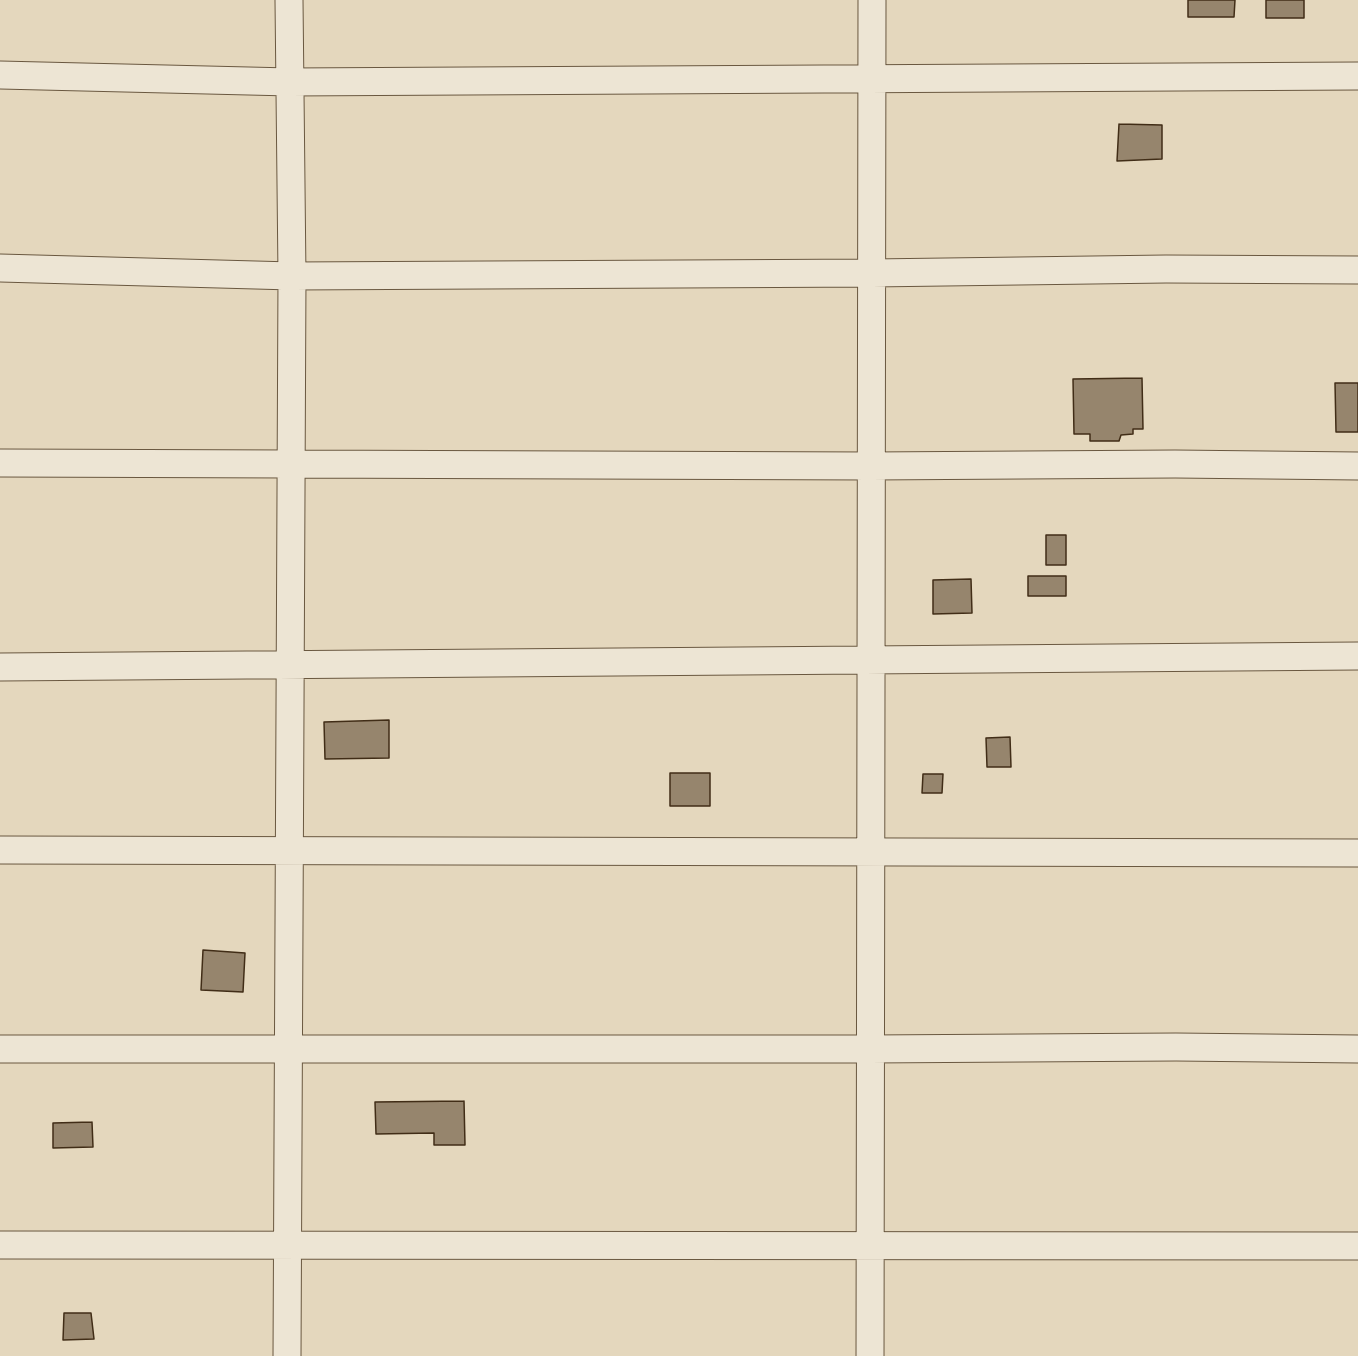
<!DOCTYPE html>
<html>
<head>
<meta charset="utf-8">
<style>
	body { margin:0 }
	canvas { display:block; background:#e4d7bd }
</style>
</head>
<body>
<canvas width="1358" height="1356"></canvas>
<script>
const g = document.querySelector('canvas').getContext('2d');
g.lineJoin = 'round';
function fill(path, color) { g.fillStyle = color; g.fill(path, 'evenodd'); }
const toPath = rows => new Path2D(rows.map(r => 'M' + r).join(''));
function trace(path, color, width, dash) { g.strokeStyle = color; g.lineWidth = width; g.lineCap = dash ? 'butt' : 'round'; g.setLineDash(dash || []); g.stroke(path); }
const building = toPath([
	[1188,0,1235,0,1234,17,1188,17,1188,0],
	[1266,0,1304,0,1304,18,1266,18,1266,0],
	[1119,124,1162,125,1162,159,1117,161,1119,124],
	[1142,378,1143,429,1133,429,1133,434,1121,435,1119,441,1090,441,1090,434,1074,434,1073,379,1142,378],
	[1335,383,1358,383,1358,432,1336,432,1335,383],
	[1046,535,1066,535,1066,565,1046,565,1046,535],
	[1028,576,1066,576,1066,596,1028,596,1028,576],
	[971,579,972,613,933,614,933,580,971,579],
	[389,720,389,758,325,759,324,722,389,720],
	[1010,737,1011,767,987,767,986,738,1010,737],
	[670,773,710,773,710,806,670,806,670,773],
	[923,774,943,774,942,793,922,793,923,774],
	[203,950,245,953,243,992,201,990,203,950],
	[464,1101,465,1145,434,1145,434,1133,376,1134,375,1102,464,1101],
	[92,1122,93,1147,53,1148,53,1123,92,1122],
	[64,1313,91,1313,94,1339,63,1340,64,1313]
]);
const minor = toPath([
	[0,75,290,82,1358,76],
	[0,268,292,276,872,273,1166,269,1358,270],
	[0,463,871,466,1175,464,1358,466],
	[0,667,1358,656],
	[0,850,1358,853],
	[0,1049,870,1049,1176,1047,1358,1049],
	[0,1245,1358,1246],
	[287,1356,292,276,289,0],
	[870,1356,872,0]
]);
fill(building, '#96856d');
trace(building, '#412d17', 1.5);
trace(minor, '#6a5840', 29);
trace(minor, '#ede5d4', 27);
</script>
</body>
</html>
